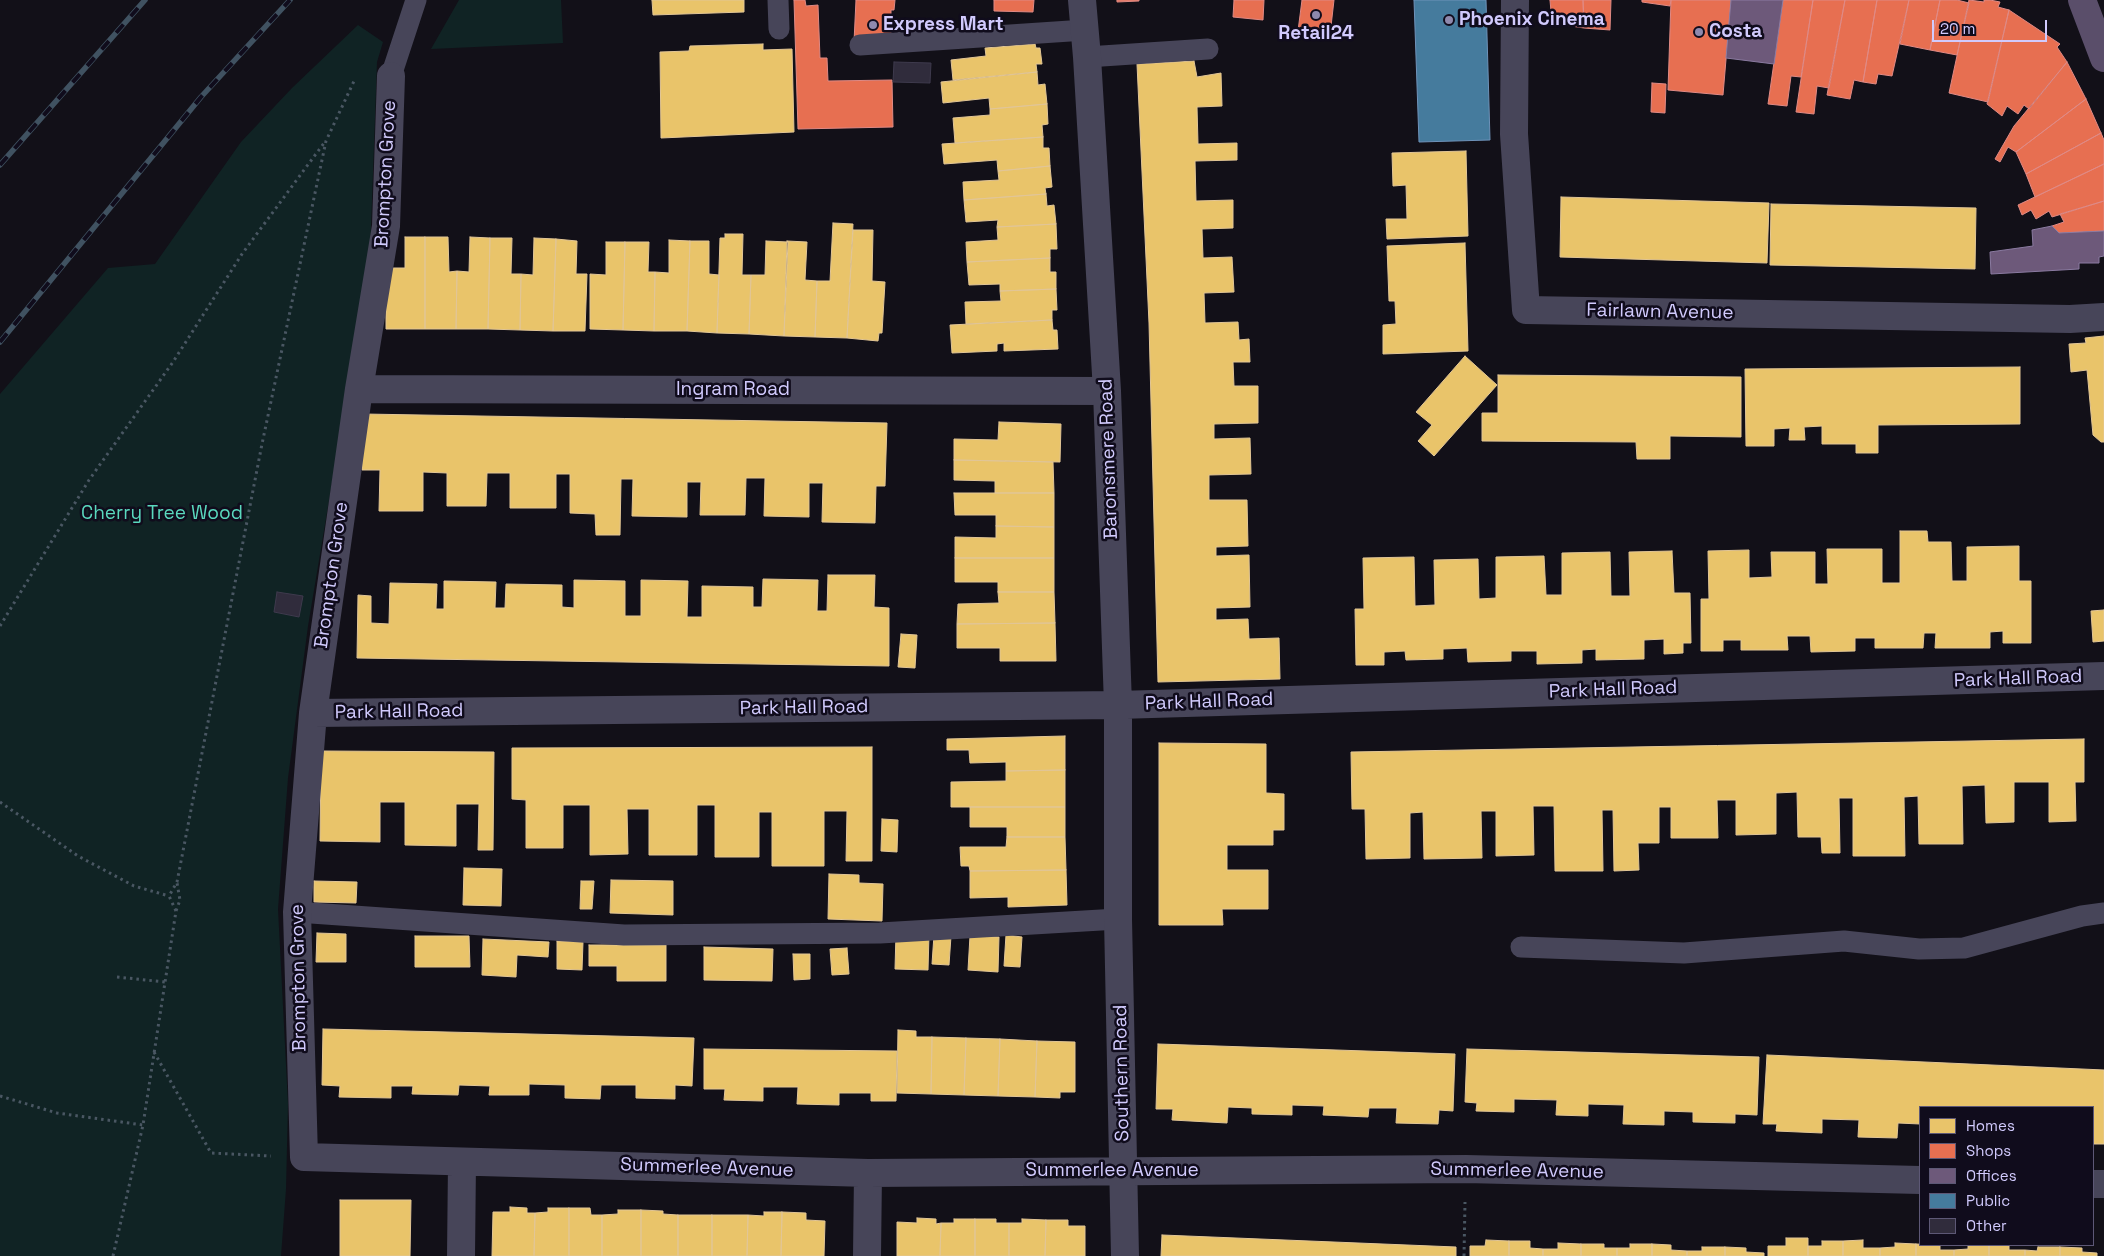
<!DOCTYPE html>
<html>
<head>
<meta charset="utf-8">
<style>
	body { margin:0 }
	#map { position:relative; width:2104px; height:1256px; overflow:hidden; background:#121018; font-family:"Space Grotesk",sans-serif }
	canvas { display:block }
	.legend { position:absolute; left:1919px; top:1106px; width:175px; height:140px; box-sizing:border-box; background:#100c1c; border:1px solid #5d5876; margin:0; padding:6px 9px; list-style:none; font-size:15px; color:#d1cafd }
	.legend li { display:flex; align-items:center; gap:10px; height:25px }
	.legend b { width:25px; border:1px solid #5d5876 }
	.scale { position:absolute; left:1932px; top:20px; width:115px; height:22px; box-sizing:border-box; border:2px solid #d1cafd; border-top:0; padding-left:6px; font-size:15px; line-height:18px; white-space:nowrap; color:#d1cafd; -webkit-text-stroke:4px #100c1c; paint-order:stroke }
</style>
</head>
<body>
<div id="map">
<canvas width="2104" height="1256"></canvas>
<ul class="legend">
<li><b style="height:14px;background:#e9c46a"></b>Homes</li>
<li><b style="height:14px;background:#e76f51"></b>Shops</li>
<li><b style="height:14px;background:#6d597a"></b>Offices</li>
<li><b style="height:14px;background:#457b9d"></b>Public</li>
<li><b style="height:14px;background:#302c3c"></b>Other</li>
</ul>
<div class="scale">20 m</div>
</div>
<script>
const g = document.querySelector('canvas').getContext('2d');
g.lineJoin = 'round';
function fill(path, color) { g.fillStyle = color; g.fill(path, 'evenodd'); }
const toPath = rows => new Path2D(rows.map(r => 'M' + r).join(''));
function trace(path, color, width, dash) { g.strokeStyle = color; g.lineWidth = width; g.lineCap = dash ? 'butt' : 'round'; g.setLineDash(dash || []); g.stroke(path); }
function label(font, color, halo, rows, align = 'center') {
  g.font = font + ' "Space Grotesk",sans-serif'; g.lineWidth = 5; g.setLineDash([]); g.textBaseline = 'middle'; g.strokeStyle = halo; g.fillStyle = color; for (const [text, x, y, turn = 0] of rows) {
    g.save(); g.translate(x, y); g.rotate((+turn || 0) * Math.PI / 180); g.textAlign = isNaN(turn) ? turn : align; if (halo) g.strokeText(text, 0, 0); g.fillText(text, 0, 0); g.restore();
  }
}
const green = toPath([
	[459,0,561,0,563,43,431,49],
	[358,25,383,42,377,62,370,255,308,626,288,778,278,909,288,1104,286,1189,281,1256,0,1256,0,394,108,268,155,264,241,142,292,88]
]);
const homes = toPath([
	[652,0,744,0,744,12,653,15,652,0],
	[763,44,763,50,792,49,794,132,661,138,660,52,689,51,690,46,763,44],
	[1035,44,1036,48,1040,48,1042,64,1036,64,1037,72,953,80,951,60,986,56,985,48,1035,44],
	[1194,61,1197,77,1221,73,1222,106,1197,107,1198,144,1237,143,1237,160,1195,161,1196,201,1233,200,1233,228,1202,229,1203,258,1232,257,1234,292,1204,293,1205,323,1238,322,1239,340,1249,339,1250,362,1233,362,1234,386,1258,386,1258,423,1214,424,1214,439,1250,438,1251,474,1209,475,1209,500,1247,500,1248,546,1216,547,1216,556,1249,555,1250,607,1216,608,1216,620,1248,619,1249,639,1279,638,1280,679,1158,682,1149,323,1137,64,1194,61],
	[1037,72,1038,85,1045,84,1047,104,990,109,989,98,943,103,941,82,1037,72],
	[1047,104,1048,124,1042,125,1043,137,955,143,953,118,990,115,990,109,1047,104],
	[1043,137,1043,148,1049,148,1050,166,998,171,997,160,944,164,942,144,1043,137],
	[1466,151,1468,236,1387,239,1386,219,1407,219,1406,185,1393,186,1392,153,1466,151],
	[1050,166,1052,187,1045,188,1046,194,964,200,963,182,999,180,998,171,1050,166],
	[1046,194,1047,206,1054,205,1056,224,997,227,998,220,966,222,964,200,1046,194],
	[1561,197,1769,203,1767,263,1560,257,1561,197],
	[1771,204,1976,208,1975,269,1770,265,1771,204],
	[833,223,853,224,847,338,815,337,817,281,830,281,833,223],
	[1056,224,1057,249,1050,249,1050,258,967,262,966,242,998,240,997,227,1056,224],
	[853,230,873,230,872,281,885,282,882,333,879,333,878,341,847,338,853,230],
	[725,234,743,234,742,275,751,275,749,334,717,333,720,238,725,238,725,234],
	[405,237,425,237,425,329,386,329,386,268,405,268,405,237],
	[425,237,448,237,449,272,457,271,456,329,425,329,425,237],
	[470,237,490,238,488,329,456,329,457,271,469,272,470,237],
	[490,238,512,238,511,274,521,274,520,330,488,329,490,238],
	[534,238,556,239,553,331,520,330,521,274,533,275,534,238],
	[556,239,577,241,576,274,587,274,585,331,553,331,556,239],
	[669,240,690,241,687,331,654,331,655,272,669,273,669,240],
	[690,241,709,241,709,274,719,275,717,333,687,331,690,241],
	[766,241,788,242,784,336,749,334,751,275,765,275,766,241],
	[787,241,807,242,805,280,817,281,815,337,784,336,787,241],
	[606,242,625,242,623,330,590,329,590,274,606,275,606,242],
	[625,242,649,242,648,272,655,272,654,331,623,330,625,242],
	[1465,243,1468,351,1383,354,1383,325,1396,324,1395,301,1389,301,1387,246,1465,243],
	[1050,258,1050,272,1056,272,1056,289,1000,291,1000,284,969,285,967,262,1050,258],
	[1056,289,1057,310,1052,310,1052,320,966,324,965,302,1001,301,1000,291,1056,289],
	[1052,320,1053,330,1057,330,1058,349,1004,351,1004,343,997,344,997,351,952,353,950,325,1052,320],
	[2104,336,2104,442,2101,442,2093,435,2087,370,2071,372,2069,344,2086,343,2085,338,2104,336],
	[1465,356,1497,385,1434,456,1418,441,1432,425,1416,412,1465,356],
	[2020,367,2020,424,1878,425,1878,453,1856,453,1856,444,1822,444,1822,426,1804,427,1805,440,1789,440,1790,428,1774,429,1774,446,1746,446,1745,369,2020,367],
	[1498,375,1741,377,1741,437,1670,436,1670,459,1637,459,1636,442,1482,441,1482,413,1498,413,1498,375],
	[363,414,887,423,885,486,876,486,875,523,822,522,823,483,809,483,809,517,764,516,765,478,746,478,745,515,700,515,701,482,687,482,687,517,632,516,633,479,621,479,620,535,596,535,595,514,570,513,570,474,556,474,556,508,510,508,510,473,487,473,486,506,447,506,447,473,423,472,423,511,379,511,380,470,362,470,363,414],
	[999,422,1061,424,1060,462,954,460,954,439,998,440,999,422],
	[954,460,1053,462,1054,493,995,493,995,481,954,480,954,460],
	[954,493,1054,493,1054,527,996,526,996,515,955,515,954,493],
	[996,526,1054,527,1054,558,955,558,955,537,996,538,996,526],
	[1900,531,1927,531,1928,542,1951,542,1952,581,1967,581,1967,547,2019,546,2019,581,2031,581,2031,643,2003,643,2003,631,1990,632,1990,648,1935,648,1936,633,1924,633,1923,648,1875,648,1875,638,1855,638,1855,651,1811,652,1810,636,1787,636,1788,650,1741,650,1741,640,1723,640,1723,651,1701,651,1701,599,1709,599,1708,551,1749,550,1749,578,1772,577,1771,552,1815,552,1815,584,1828,584,1827,549,1882,549,1882,583,1900,583,1900,531],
	[1672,551,1674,593,1690,593,1691,643,1683,643,1683,653,1664,654,1664,639,1644,640,1644,659,1596,660,1596,649,1582,650,1582,663,1537,664,1537,651,1511,651,1511,661,1468,662,1467,648,1443,649,1443,659,1406,660,1405,651,1384,652,1384,665,1356,665,1355,609,1364,609,1363,558,1414,557,1415,606,1435,605,1434,560,1478,559,1479,599,1496,598,1496,557,1544,556,1546,595,1562,595,1562,553,1610,552,1611,596,1630,596,1629,552,1672,551],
	[955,558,1054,558,1054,592,998,592,998,582,955,582,955,558],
	[828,575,875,575,874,607,889,608,889,666,357,658,358,595,371,596,371,623,389,624,390,583,437,584,436,609,444,609,444,581,496,582,495,608,505,608,506,584,562,585,562,607,574,608,574,580,625,581,625,616,641,616,641,580,688,581,687,617,702,617,702,586,753,587,753,607,762,607,763,579,818,580,817,611,827,611,828,575],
	[998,592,1054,592,1055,623,957,624,958,604,999,603,998,592],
	[2104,610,2104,641,2093,642,2091,611,2104,610],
	[1055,623,1056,661,1000,661,1000,648,957,648,957,624,1055,623],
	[901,634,917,635,915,668,898,667,901,634],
	[1065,736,1065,770,1006,771,1006,762,970,763,969,750,947,750,947,739,1065,736],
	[2084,739,2084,782,2075,782,2076,821,2049,822,2049,782,2014,782,2014,822,1986,823,1985,785,1962,786,1963,844,1919,844,1918,796,1904,797,1905,856,1853,856,1853,798,1839,798,1840,853,1822,853,1821,837,1798,837,1797,792,1776,793,1776,834,1736,835,1736,800,1717,800,1718,838,1671,838,1671,807,1659,807,1659,843,1638,843,1639,870,1614,871,1613,810,1602,810,1603,871,1555,871,1554,806,1533,806,1534,855,1496,856,1496,811,1481,811,1482,858,1424,859,1423,812,1410,813,1410,858,1366,859,1365,809,1352,809,1351,752,2084,739],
	[1159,743,1266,744,1266,793,1284,794,1284,830,1273,830,1273,845,1227,845,1227,870,1268,870,1268,909,1222,909,1223,925,1159,925,1159,743],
	[872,747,872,861,846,861,847,811,824,811,824,866,772,866,772,812,759,812,759,857,715,857,715,805,697,805,697,855,649,855,649,809,627,809,628,854,590,855,590,805,563,805,563,848,526,848,526,800,512,799,512,748,872,747],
	[321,751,494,752,493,850,478,850,479,804,456,804,456,846,405,845,405,802,380,802,380,842,320,841,321,751],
	[1065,770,1065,807,951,807,951,782,1006,781,1006,771,1065,770],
	[970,807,1065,807,1065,837,1007,837,1007,827,970,827,970,807],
	[882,819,898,820,897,852,881,851,882,819],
	[1007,837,1065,837,1066,870,970,871,969,866,961,866,960,847,1006,847,1007,837],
	[464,868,502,869,501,906,463,905,464,868],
	[1066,870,1067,905,1008,907,1008,897,970,898,970,871,1066,870],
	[829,874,859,875,859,883,883,884,882,921,828,919,829,874],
	[611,880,673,881,673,915,610,913,611,880],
	[314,881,357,882,356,903,314,902,314,881],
	[581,881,594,881,592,909,580,909,581,881],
	[317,933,346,934,346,962,316,962,317,933],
	[896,934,929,935,928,970,895,969,896,934],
	[934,935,951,936,949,965,932,964,934,935],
	[1006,935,1022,937,1020,967,1004,966,1006,935],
	[415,936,469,936,470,967,415,967,415,936],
	[970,936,999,937,998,972,968,970,970,936],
	[483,939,549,942,548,957,517,955,516,977,482,975,483,939],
	[557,941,583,942,582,970,557,969,557,941],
	[589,945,666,945,666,981,617,981,617,966,589,966,589,945],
	[704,947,773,949,772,981,704,980,704,947],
	[847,948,849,974,832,975,830,949,847,948],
	[793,954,810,954,810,979,794,980,793,954],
	[323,1029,694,1038,692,1086,675,1085,675,1099,636,1098,636,1085,601,1085,600,1099,565,1098,565,1085,529,1084,529,1095,489,1095,490,1086,459,1085,458,1095,412,1094,413,1086,391,1086,391,1098,339,1097,340,1086,322,1085,323,1029],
	[898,1030,916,1031,916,1037,932,1037,931,1094,897,1093,898,1030],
	[932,1037,966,1038,964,1095,931,1094,932,1037],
	[966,1038,1000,1039,998,1096,964,1095,966,1038],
	[1000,1039,1037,1041,1035,1097,998,1096,1000,1039],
	[1037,1041,1075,1042,1075,1092,1060,1092,1060,1098,1035,1097,1037,1041],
	[1158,1044,1455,1054,1453,1111,1439,1110,1438,1124,1396,1123,1397,1108,1369,1108,1368,1117,1323,1115,1324,1106,1292,1105,1292,1115,1252,1114,1252,1108,1228,1107,1227,1123,1172,1120,1173,1109,1156,1109,1158,1044],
	[704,1049,897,1051,896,1101,871,1101,871,1093,839,1093,839,1105,797,1104,798,1087,763,1087,763,1101,724,1100,725,1089,704,1089,704,1049],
	[1467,1049,1759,1057,1757,1115,1735,1114,1735,1123,1693,1122,1693,1112,1664,1111,1664,1125,1623,1124,1624,1105,1588,1104,1588,1116,1556,1115,1557,1100,1514,1099,1514,1112,1476,1111,1477,1103,1465,1102,1467,1049],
	[1767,1055,2104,1070,2104,1144,2093,1144,2093,1107,1920,1107,1920,1124,1898,1123,1897,1138,1858,1137,1859,1120,1822,1119,1822,1133,1776,1131,1777,1124,1763,1124,1767,1055],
	[340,1200,411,1200,410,1256,340,1256,340,1200],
	[510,1207,527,1208,527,1213,535,1213,534,1256,492,1256,493,1212,510,1212,510,1207],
	[548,1208,569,1208,569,1256,534,1256,535,1213,548,1212,548,1208],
	[569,1208,590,1208,591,1215,602,1215,602,1256,569,1256,569,1208],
	[618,1210,641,1210,641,1256,602,1256,602,1215,618,1214,618,1210],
	[641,1210,663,1211,663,1214,678,1215,678,1256,641,1256,641,1210],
	[764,1212,782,1212,781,1256,747,1256,748,1215,764,1216,764,1212],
	[782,1212,806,1213,806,1220,825,1221,824,1256,781,1256,782,1212],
	[678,1215,712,1215,712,1256,678,1256,678,1215],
	[712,1215,748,1215,747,1256,712,1256,712,1215],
	[917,1218,936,1219,936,1224,941,1223,940,1256,897,1256,897,1222,917,1223,917,1218],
	[954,1219,975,1219,975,1256,940,1256,941,1223,954,1223,954,1219],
	[975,1219,996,1219,996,1223,1009,1223,1009,1256,975,1256,975,1219],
	[1022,1219,1046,1220,1045,1256,1009,1256,1009,1223,1022,1223,1022,1219],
	[1046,1220,1068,1220,1068,1226,1085,1226,1085,1256,1045,1256,1046,1220],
	[1162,1235,1456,1247,1456,1256,1161,1256,1162,1235],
	[1786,1238,1808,1238,1808,1256,1768,1256,1768,1246,1786,1246,1786,1238],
	[1486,1240,1509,1241,1509,1256,1470,1256,1470,1246,1485,1246,1486,1240],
	[1863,1240,1863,1248,1880,1248,1880,1256,1843,1256,1843,1241,1863,1240],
	[1509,1241,1530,1241,1530,1248,1543,1249,1543,1256,1509,1256,1509,1241],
	[1822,1241,1843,1241,1843,1256,1808,1256,1808,1246,1822,1246,1822,1241],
	[1558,1243,1581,1244,1581,1256,1543,1256,1543,1249,1558,1249,1558,1243],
	[1895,1243,1916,1244,1916,1256,1880,1256,1880,1248,1895,1247,1895,1243],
	[1581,1244,1604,1244,1604,1248,1617,1248,1617,1256,1581,1256,1581,1244],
	[1630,1244,1652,1244,1652,1256,1617,1256,1617,1248,1630,1248,1630,1244],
	[1652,1244,1671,1245,1671,1250,1687,1251,1687,1256,1652,1256,1652,1244],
	[1916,1244,1940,1245,1940,1250,1954,1250,1954,1256,1916,1256,1916,1244],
	[1968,1245,1989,1245,1989,1256,1954,1256,1954,1250,1968,1249,1968,1245],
	[1989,1245,2009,1245,2009,1250,2025,1250,2025,1256,1989,1256,1989,1245],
	[1702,1247,1725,1247,1725,1256,1687,1256,1687,1251,1702,1251,1702,1247],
	[1725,1247,1746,1248,1746,1252,1764,1253,1764,1256,1725,1256,1725,1247],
	[2038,1247,2060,1247,2060,1256,2025,1256,2025,1250,2037,1251,2038,1247],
	[2060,1247,2082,1248,2082,1252,2097,1253,2097,1256,2060,1256,2060,1247]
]);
const shops = toPath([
	[794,0,805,0,806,6,818,5,820,58,827,58,828,81,892,80,893,127,798,129,794,0],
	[856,0,895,0,894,10,891,10,891,41,854,42,856,0],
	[994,0,1034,0,1033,12,994,11,994,0],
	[1117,0,1139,0,1139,1,1117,2,1117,0],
	[1234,0,1264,0,1263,20,1233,17,1234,0],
	[1302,0,1334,0,1330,35,1298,31,1302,0],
	[1550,0,1583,0,1584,28,1552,23,1550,0],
	[1583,0,1611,0,1610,30,1584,28,1583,0],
	[1642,0,1671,0,1670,6,1642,2,1642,0],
	[1671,0,1731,0,1723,95,1668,90,1671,0],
	[1783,0,1813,0,1801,77,1791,76,1787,106,1768,104,1783,0],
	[1813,0,1845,0,1829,88,1817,86,1814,114,1796,112,1813,0],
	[1845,0,1877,0,1863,82,1854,80,1850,99,1827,95,1845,0],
	[1877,0,1909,0,1892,76,1878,74,1876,84,1863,82,1877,0],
	[1909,0,1940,0,1930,50,1900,44,1909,0],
	[1940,0,1957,0,1969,3,1957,55,1930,50,1940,0],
	[1969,0,1984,2,1984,0,1990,0,2000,2,1998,7,2009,10,1988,102,1949,93,1969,0],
	[2009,10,2060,44,2057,47,2067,62,2029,109,2024,105,2018,114,2007,106,2002,116,1987,104,2009,10],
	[2067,62,2086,99,2016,152,2008,147,2000,162,1995,159,2014,126,2067,62],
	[1652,83,1666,84,1665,113,1651,112,1652,83],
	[2086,99,2101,133,2026,174,2016,152,2086,99],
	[2101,133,2104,140,2104,164,2035,197,2026,174,2101,133],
	[2104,164,2104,201,2052,217,2049,211,2036,219,2031,210,2022,215,2018,205,2104,164],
	[2104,201,2104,231,2059,233,2052,226,2064,222,2060,214,2104,201]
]);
const offices = toPath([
	[1731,0,1783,0,1774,64,1726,58,1731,0],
	[2052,226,2059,233,2104,231,2104,256,2099,257,2099,263,2079,263,2079,269,1991,274,1990,252,2033,246,2032,230,2052,226]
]);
const public = toPath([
	[1414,0,1486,0,1490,140,1419,142,1414,0]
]);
const building = toPath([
	[894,62,931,63,930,83,893,82,894,62],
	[277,592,303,596,299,617,274,612,277,592]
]);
const path = toPath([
	[0,626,89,480,173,362,242,254,324,143],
	[0,802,78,856,134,886,169,896],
	[176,911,169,896,177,882,262,444,326,141,355,79],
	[117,977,165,982],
	[154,1052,211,1153,271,1156],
	[0,1096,57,1113,143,1125],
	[113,1256,143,1125,176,911,180,900,177,883],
	[1464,1256,1465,1202]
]);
const service = toPath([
	[778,0,779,29],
	[860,45,1085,30],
	[1087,57,1208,49],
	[391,76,416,0],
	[297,912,624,935,880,933,1118,919],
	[1521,947,1684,953,1844,941,1919,949,1964,948,2082,916,2104,913]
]);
const minor = toPath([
	[1082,0,1087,57,1107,391,1118,705,1118,919,1125,1256],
	[1515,0,1514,134,1526,310,2070,319,2104,317],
	[391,76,386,226,359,389,313,713,297,912,304,1157,868,1173,1466,1169,1920,1180],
	[359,389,1107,391],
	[313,713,1118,705,2104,676],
	[2093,1184,2104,1184],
	[461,1256,462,1162],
	[867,1256,868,1173]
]);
const primary = toPath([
	[2082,0,2104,58]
]);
const rail = toPath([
	[0,165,145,0],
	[0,342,201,97,290,0]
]);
const markers = [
	[1316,15,5,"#8e89ad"],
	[1449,20,5,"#8e89ad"],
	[873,25,5,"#8e89ad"],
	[1699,32,5,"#8e89ad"]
];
const poiNames = [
	["Phoenix Cinema",1459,20],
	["Express Mart",883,25],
	["Costa",1709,32],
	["Retail24",1316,34,"center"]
];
const streetNames = [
	["Brompton Grove",386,174,-87],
	["Fairlawn Avenue",1660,312,1],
	["Ingram Road",733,390],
	["Baronsmere Road",1109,459,-92],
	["Brompton Grove",332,575,-82],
	["Park Hall Road",2018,679,-2],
	["Park Hall Road",1613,690,-2],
	["Park Hall Road",1209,702,-2],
	["Park Hall Road",804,708,-1],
	["Park Hall Road",399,712,-1],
	["Brompton Grove",299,978,-91],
	["Southern Road",1122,1073,-91],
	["Summerlee Avenue",707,1168,2],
	["Summerlee Avenue",1112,1171],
	["Summerlee Avenue",1517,1171,1]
];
const parkNames = [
	["Cherry Tree Wood",162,514]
];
fill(green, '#102324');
fill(homes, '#e9c46a');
trace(homes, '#e2c696', 1);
fill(shops, '#e76f51');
trace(shops, '#e08a85', 1);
fill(offices, '#6d597a');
trace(offices, '#8b7ba1', 1);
fill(public, '#457b9d');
trace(public, '#6f93ba', 1);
fill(building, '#302c3c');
trace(building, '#3e3a4d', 1);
trace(path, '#4a5763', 3, [2.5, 4]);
trace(service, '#474559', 21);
trace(minor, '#474559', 28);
trace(primary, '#5a4e6a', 28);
trace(rail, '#405261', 5.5);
trace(rail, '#100c1c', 4, [11]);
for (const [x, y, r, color] of markers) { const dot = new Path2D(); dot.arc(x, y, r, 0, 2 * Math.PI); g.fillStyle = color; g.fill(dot); trace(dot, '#100c1c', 2); }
label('bold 19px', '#d1cafd', '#100c1c', poiNames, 'left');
label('19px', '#d1cafd', '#100c1c', streetNames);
label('19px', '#5ad8be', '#100c1c', parkNames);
</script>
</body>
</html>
